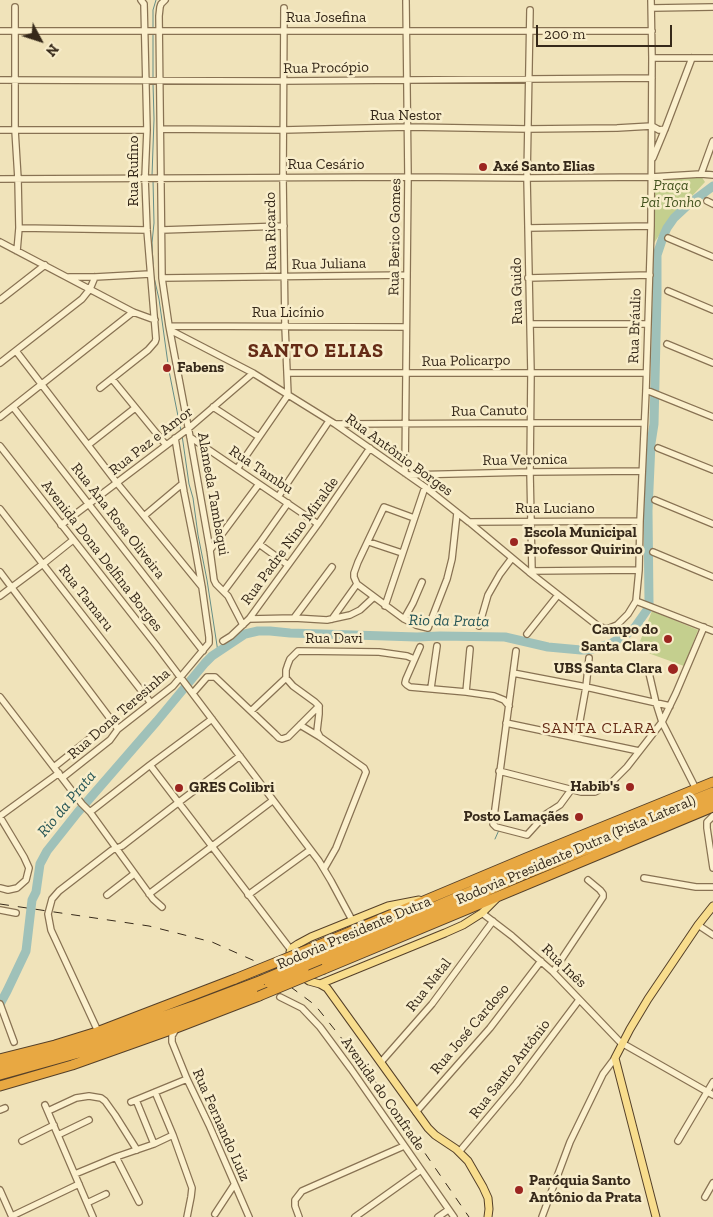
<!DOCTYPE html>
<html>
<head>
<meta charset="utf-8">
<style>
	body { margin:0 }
	#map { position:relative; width:713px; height:1217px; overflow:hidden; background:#f0e3ba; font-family:"Zilla Slab",serif }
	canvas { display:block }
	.north { position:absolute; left:15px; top:15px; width:50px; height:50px; -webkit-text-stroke:4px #f8edca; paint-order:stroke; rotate:130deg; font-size:14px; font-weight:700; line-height:20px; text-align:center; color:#36291a }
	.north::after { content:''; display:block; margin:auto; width:18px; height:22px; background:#36291a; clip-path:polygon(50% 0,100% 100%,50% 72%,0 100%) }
	.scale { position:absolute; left:536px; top:25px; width:136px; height:22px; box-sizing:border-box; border:2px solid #36291a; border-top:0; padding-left:6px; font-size:15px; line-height:18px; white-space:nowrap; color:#36291a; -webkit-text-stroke:4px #f8edca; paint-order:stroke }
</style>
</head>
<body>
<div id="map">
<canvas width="713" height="1217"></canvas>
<div class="north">N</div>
<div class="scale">200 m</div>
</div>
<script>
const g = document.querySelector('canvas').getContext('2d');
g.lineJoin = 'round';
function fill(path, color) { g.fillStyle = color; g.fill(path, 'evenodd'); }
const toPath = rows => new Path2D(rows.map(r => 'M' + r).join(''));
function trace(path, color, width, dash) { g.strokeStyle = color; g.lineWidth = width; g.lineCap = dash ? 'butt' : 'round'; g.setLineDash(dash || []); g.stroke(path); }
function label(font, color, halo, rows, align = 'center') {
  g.font = font + ' "Zilla Slab",serif'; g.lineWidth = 5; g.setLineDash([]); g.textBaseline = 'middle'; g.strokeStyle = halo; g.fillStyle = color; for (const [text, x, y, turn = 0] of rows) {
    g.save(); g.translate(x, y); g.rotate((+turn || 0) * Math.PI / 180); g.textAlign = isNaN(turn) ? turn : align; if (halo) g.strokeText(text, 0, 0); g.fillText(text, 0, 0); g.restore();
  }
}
const green = toPath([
	[701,176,705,182,668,222,652,246,654,179],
	[652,611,698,630,684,666,637,649]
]);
const stream = toPath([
	[153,29,153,10,156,0],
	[153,79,153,33],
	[152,176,154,119,153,83],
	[153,264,152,243,154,223,153,180],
	[153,273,159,299,169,371,181,431],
	[182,435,189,484,193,498,198,535,207,580,218,652],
	[495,839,499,830]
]);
const river = toPath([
	[0,1004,7,991,26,951,32,900,36,892,40,864,47,851,78,812,157,721,205,663,212,656,245,634,258,631,270,631,290,633,417,637,440,636,505,637,548,647,581,650,590,650,612,643,626,635,635,627,647,610,649,603,648,511,651,443,654,424,657,294,657,255,663,237,667,228,674,218,689,204,713,186]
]);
const minor = toPath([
	[165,0,161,4,160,7,159,16,162,278,169,326,190,437,210,550,214,580,216,584,228,596,243,625],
	[15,7,15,130,18,179,19,228,17,251],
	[652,8,713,7],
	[530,10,527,178,531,373,530,472,532,571],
	[0,31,652,31],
	[652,58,713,58],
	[0,80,284,81,652,78],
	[161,129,283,130,408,127,528,129,617,128,652,126,659,130,665,129],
	[0,130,147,130],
	[653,158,665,129,692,58],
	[701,174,713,141],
	[0,179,408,177,527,178,651,177,701,174,713,175],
	[707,201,713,204],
	[19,228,147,230],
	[528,228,651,226],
	[162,230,284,226],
	[668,238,713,257],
	[0,242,133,312,155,320],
	[69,277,95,277,150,274],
	[162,278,407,275],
	[528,278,650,275],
	[668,291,713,310],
	[0,300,45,265],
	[530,324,648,324],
	[169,326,406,327],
	[170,330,253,373,335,424,425,487,469,522,529,572,598,626,607,629,617,625,628,614,636,601,639,570,640,521,646,390,651,226,652,58,651,0],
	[667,344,713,363],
	[16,351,117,483,202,587],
	[0,363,82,299,90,289,95,277],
	[287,373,646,373],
	[112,379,166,445],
	[100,388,148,350,155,342,156,339,147,230,145,178,147,130,144,4,141,0],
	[646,390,713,417],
	[13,407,203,651],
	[213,407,259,437],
	[0,417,133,312],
	[336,424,531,423,644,423],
	[190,437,318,524],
	[88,445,135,408],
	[0,446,156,645,319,861,331,881,352,920],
	[658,448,713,470],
	[237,469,288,395,285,326,283,178,284,8],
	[405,473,408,177,406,1],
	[408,475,530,472,642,471],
	[278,497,329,421],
	[655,500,713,524],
	[0,509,151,703],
	[144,516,182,484],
	[414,518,384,507,358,562,354,573,354,577,357,584,404,619,416,625,428,628,447,579,452,559,457,513],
	[469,522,640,521],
	[61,525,189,428,253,373],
	[369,542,402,553],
	[259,544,288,565],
	[210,550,259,484],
	[653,552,713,577],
	[0,572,118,729],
	[529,572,532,571,639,570],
	[224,591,259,544,288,503],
	[0,596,43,564,73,540],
	[636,601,713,631],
	[385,606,425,487],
	[294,618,332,567],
	[249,619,294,618,327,620,350,615,360,610,374,597],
	[332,619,357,584],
	[404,619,413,603,422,582],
	[479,626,488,595,500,574,512,558],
	[527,634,558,595],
	[223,641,231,636,249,619,318,524,370,448],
	[420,647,406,679,405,683,407,685,410,687,466,692,494,696,504,700,509,706],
	[516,651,493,824,496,827,527,835,546,814,560,805,571,790],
	[513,673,586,687,670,706],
	[649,673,656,703,662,722,696,789],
	[431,688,437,646],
	[466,692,470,649],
	[193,693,207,677,215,677,275,734,279,738,282,739,288,737,319,706],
	[0,697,82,804,90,812,153,899,162,907],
	[251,711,286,678],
	[506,723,639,751],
	[300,725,320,737,364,768,366,772,336,848,324,869],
	[320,737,317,731,319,714,319,706,315,702,293,686,286,678,286,670,288,664,290,659,298,651,379,652,407,656,414,659],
	[577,737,586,687,589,658],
	[150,765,291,950],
	[54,767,112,721],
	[499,771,581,792,595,792,609,785,627,767,662,722,676,693,704,627],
	[62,778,110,740,118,729,173,686,209,643,209,637,202,587,194,542,184,492,175,438],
	[90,812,150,765,212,719],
	[0,816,59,773],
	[713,816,707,822,707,828,713,868],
	[0,817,24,857,29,868,26,880,17,888,8,890,0,888],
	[644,878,696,887,713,887],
	[149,894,272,801],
	[107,895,134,874],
	[248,895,310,850],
	[0,910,16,913],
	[482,913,512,936,553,972,620,1042,713,1095],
	[698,925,713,935],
	[553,972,603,897,603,894,600,890,588,880],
	[280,997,302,1008,320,1027,351,1069,454,1217],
	[0,1004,14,1042],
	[96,1027,51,930,48,914,52,899,59,891,112,850,122,846,179,802,240,756],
	[176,1029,172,1036,172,1042,187,1079,209,1125,249,1217],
	[381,1062,432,1004,493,921],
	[155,1092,173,1135,192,1188,191,1197,187,1217],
	[136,1100,154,1144],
	[131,1102,187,1079],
	[45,1105,93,1217],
	[0,1110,5,1108],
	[48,1111,76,1098,89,1096,101,1098,105,1101,115,1115,137,1150],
	[416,1112,490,1028,541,961],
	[58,1135,89,1120],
	[22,1141,54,1125],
	[678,1141,713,1082],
	[459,1152,516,1084,579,1000],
	[116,1157,154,1144,173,1135],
	[75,1174,116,1157,139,1202],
	[0,1190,12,1217],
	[705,1197,713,1183],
	[87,1203,106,1194],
	[215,1214,234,1185],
	[12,1216,79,1184],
	[299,1217,295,1206,295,1200,302,1191,404,1146],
	[355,1217,421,1170],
	[438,1217,448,1210],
	[542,1217,570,1142,603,1074,615,1058]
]);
const major = toPath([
	[293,960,290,952,292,948,298,944,311,937,388,906,419,900],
	[302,976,309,981,320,984,327,988,428,1128,435,1135,456,1149,468,1161,483,1187,488,1198,489,1209,488,1217],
	[320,984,445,933,463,925,482,913,496,899],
	[656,1217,615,1058,630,1029,648,999,698,925,713,906]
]);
const highway = toPath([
	[309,949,526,858,713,782],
	[300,964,563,852,713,792],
	[304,969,435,914,526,874,713,799],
	[324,969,713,807],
	[0,1059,55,1045,97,1032,235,979],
	[0,1068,79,1045,196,1005,262,980],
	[0,1075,79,1053,117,1041,215,1005,269,983],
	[0,1086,72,1065,176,1028,259,996]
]);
const rail = toPath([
	[0,904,149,926,212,942,257,962,315,1005,371,1075,469,1217]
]);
const highwayBridge = toPath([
	[235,979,309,949],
	[262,980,300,964],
	[269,983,304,969],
	[259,996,324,969]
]);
const markers = [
	[483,167,5,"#9b2520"],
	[167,368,5,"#9b2520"],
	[514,542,5,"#9b2520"],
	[668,639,5,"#9b2520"],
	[673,669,6,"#9b2520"],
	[630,787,5,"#9b2520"],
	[179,788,5,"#9b2520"],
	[579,817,5,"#9b2520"],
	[519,1190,5,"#9b2520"]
];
const streetNames = [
	["Rua Josefina",326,18],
	["Rua Procópio",326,68,-1],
	["Rua Nestor",406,116],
	["Rua Cesário",326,165],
	["Rua Rufino",134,171,-90],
	["Rua Ricardo",271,231,-91],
	["Rua Berico Gomes",395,237,-89],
	["Rua Juliana",329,264,-1],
	["Rua Guido",517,291,-91],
	["Rua Licínio",288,313],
	["Rua Bráulio",635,326,-88],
	["Rua Policarpo",466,361,-1],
	["Rua Canuto",489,411,-1],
	["Rua Paz e Amor",151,441,-38],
	["Rua Antônio Borges",399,455,36],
	["Rua Veronica",525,460,-1],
	["Rua Tambu",261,470,34],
	["Alameda Tambaqui",213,494,80],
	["Rua Luciano",555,509],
	["Rua Ana Rosa Oliveira",118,521,52],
	["Rua Padre Nino Miralde",290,541,-54],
	["Avenida Dona Delfina Borges",102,556,52],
	["Rua Tamaru",86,598,52],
	["Rua Davi",334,639],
	["Rua Dona Teresinha",119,714,-41],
	["Rodovia Presidente Dutra (Pista Lateral)",576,850,-23],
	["Rodovia Presidente Dutra",354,933,-23],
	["Rua Inês",564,966,44],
	["Rua Natal",429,985,-52],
	["Rua José Cardoso",470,1029,-50],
	["Rua Santo Antônio",510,1069,-52],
	["Avenida do Confrade",383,1094,55],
	["Rua Fernando Luiz",221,1125,66]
];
const poiNames = [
	["Axé Santo Elias",493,167],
	["Fabens",177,368],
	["Escola Municipal",524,533],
	["Professor Quirino",524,550],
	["Campo do",658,630,"right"],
	["Santa Clara",658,647,"right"],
	["UBS Santa Clara",662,669,"right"],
	["Habib's",620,787,"right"],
	["GRES Colibri",189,788],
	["Posto Lamaçães",569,817,"right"],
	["Paróquia Santo",529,1181],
	["Antônio da Prata",529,1198]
];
const parkNames = [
	["Praça",671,186],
	["Pai Tonho",671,203]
];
const waterNames = [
	["Rio da Prata",449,621,1],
	["Rio da Prata",67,804,-50]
];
const neighbourhoodNames = [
	["SANTA CLARA",599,728]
];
const districtNames = [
	["SANTO ELIAS",316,351]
];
fill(green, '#c4cf8e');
trace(stream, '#668e86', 1);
trace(river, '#9fc1b9', 9);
trace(minor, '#887253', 8);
trace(major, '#554029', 9);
trace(highway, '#554029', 11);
trace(minor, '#fbf0cd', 5.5);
trace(major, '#f8dd8d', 7);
trace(highway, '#e8a842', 9);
trace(rail, '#36291a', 1, [9, 9]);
trace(highwayBridge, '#554029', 11, []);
trace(highwayBridge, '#e8a842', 9);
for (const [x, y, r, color] of markers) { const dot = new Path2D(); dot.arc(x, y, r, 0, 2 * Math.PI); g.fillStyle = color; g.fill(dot); trace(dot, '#f8edca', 2); }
label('15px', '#36291a', '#f8edca', streetNames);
label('bold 15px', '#36291a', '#f8edca', poiNames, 'left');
label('italic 15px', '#44541f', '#f8edca', parkNames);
label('italic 16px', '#285757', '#f8edca', waterNames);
g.letterSpacing = '1px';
label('16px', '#652b16', '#f8edca', neighbourhoodNames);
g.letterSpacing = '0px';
g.letterSpacing = '1px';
label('bold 20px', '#652b16', '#f8edca', districtNames);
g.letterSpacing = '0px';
</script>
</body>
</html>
